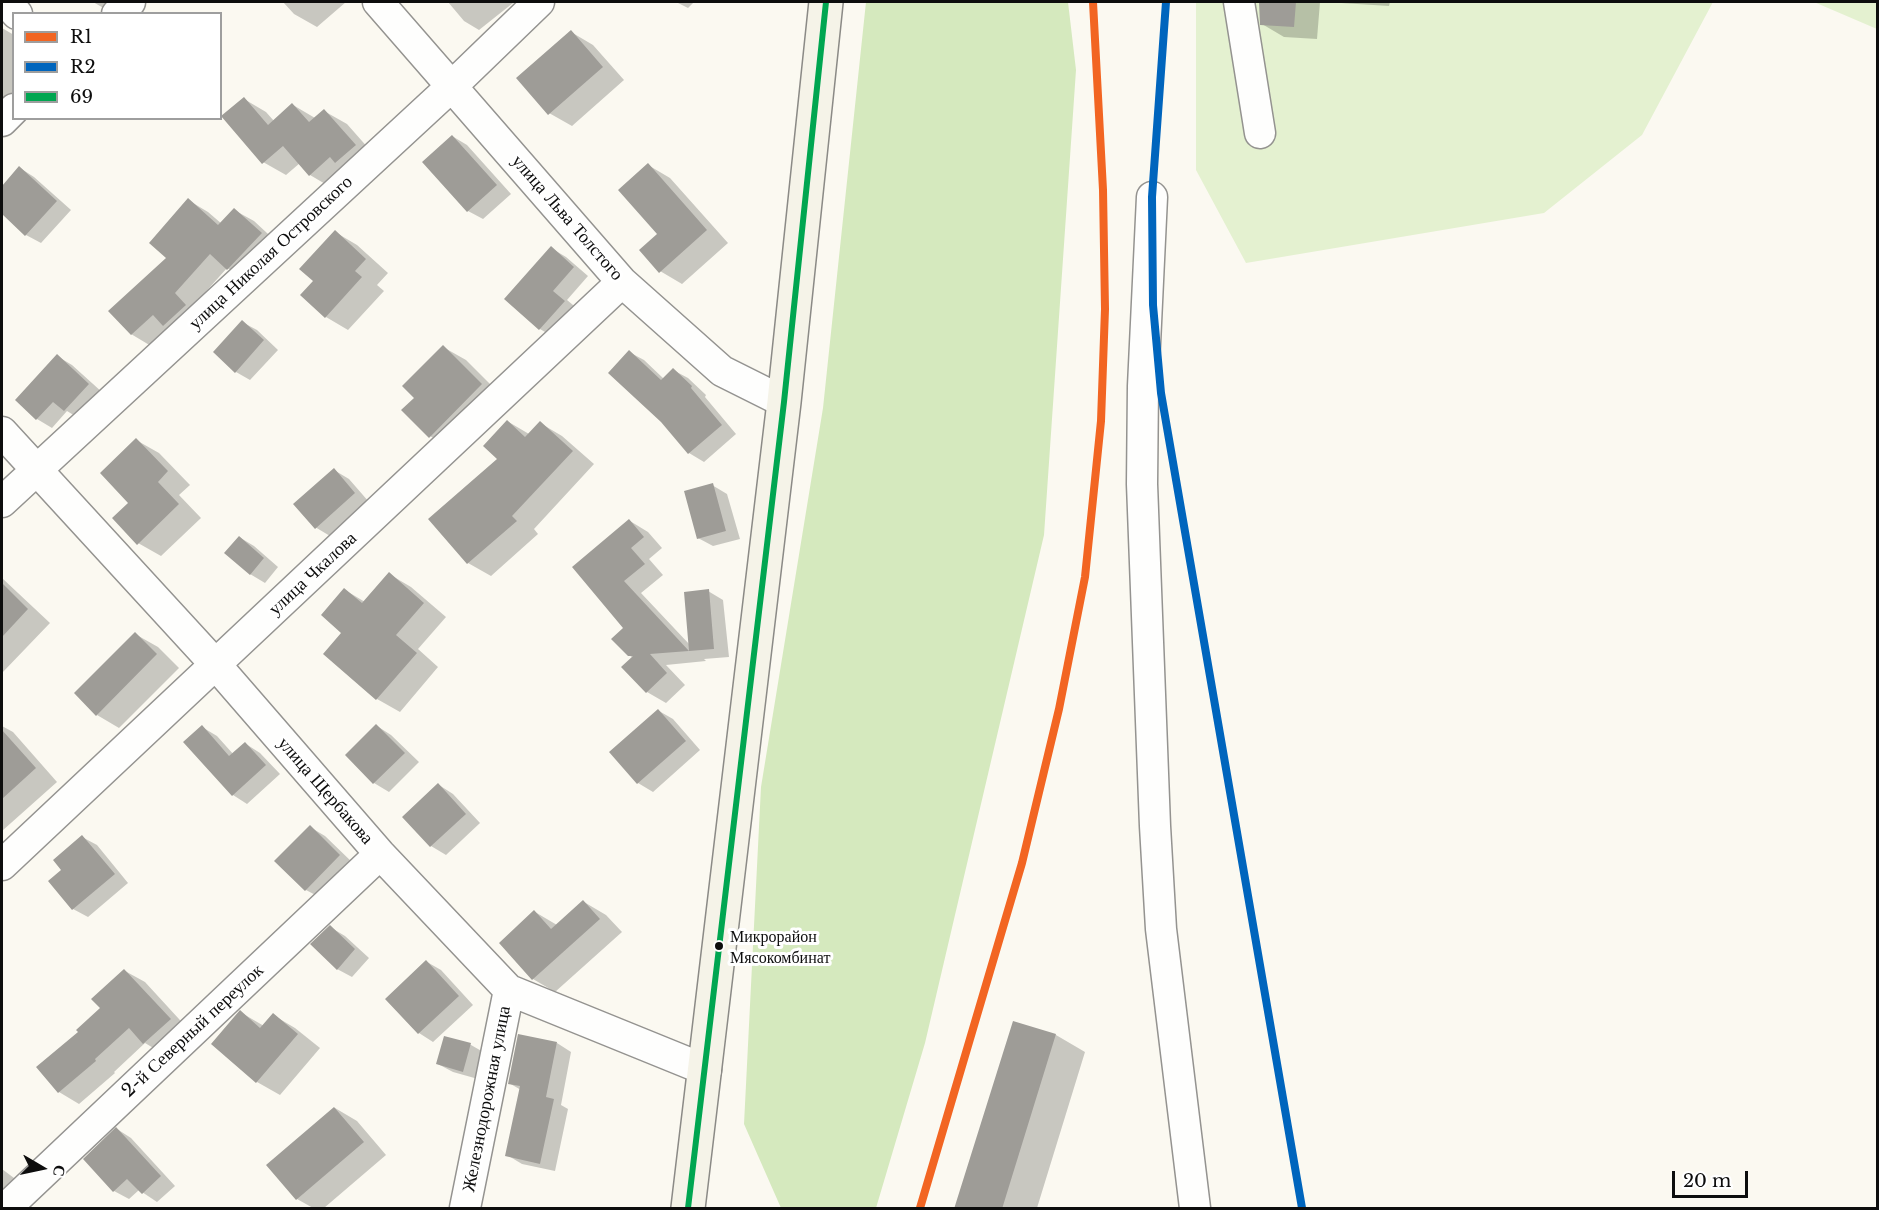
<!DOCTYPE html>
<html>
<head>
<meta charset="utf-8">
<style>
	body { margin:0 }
	#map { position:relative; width:1879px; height:1210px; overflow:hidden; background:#fbf9f1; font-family:"Libre Baskerville",serif }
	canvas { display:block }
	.frame { position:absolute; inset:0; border:3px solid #0d0d0d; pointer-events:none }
	.legend { position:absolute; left:12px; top:12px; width:210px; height:108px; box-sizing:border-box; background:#fff; border:2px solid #9e9e9e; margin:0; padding:8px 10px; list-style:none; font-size:18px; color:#0d0d0d }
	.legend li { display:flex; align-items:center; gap:12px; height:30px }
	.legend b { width:30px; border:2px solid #9e9e9e }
	.north { position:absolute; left:12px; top:1138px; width:60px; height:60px; -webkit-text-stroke:4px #fff; paint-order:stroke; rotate:99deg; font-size:16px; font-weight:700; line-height:24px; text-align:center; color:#0d0d0d }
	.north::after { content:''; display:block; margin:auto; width:21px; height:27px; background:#0d0d0d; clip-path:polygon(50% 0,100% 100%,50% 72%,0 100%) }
	.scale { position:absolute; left:1672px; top:1171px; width:76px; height:27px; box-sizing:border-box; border:3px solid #0d0d0d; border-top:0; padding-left:8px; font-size:18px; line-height:21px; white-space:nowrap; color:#0d0d0d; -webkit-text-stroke:4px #fff; paint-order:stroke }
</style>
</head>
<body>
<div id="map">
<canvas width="1879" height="1210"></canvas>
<div class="frame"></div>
<ul class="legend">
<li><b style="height:8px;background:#f26522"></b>R1</li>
<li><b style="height:8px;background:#0065bd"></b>R2</li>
<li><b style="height:8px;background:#00a651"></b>69</li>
</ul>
<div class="north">С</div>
<div class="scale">20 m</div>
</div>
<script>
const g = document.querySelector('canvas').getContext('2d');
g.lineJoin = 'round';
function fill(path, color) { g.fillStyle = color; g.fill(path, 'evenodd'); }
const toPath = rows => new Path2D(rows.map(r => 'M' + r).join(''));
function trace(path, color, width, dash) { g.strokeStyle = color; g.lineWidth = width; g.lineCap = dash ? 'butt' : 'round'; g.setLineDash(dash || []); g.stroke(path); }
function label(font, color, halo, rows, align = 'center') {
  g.font = font + ' "Libre Baskerville",serif'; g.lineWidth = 6; g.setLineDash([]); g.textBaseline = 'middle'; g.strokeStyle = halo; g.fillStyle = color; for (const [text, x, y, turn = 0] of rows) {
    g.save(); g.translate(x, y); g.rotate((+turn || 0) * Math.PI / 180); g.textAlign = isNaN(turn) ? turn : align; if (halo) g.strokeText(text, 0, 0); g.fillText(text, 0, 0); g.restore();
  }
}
const green = toPath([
	[1196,2,1713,2,1642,135,1544,213,1246,263,1196,170],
	[1814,2,1877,2,1877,29]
]);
const forest = toPath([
	[866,2,1068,2,1076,70,1044,535,925,1043,876,1208,781,1208,744,1124,761,787,823,408]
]);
const shadow = toPath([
	[93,2,116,2,107,10],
	[283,2,346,2,317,27,294,14],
	[448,2,512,2,513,3,479,30,464,21],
	[676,2,694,2,688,8],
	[1261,2,1320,2,1317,39,1284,37,1262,24],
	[1325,2,1390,2,1389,6],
	[2,28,14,35,14,108,2,120],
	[571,32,593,45,624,80,572,126,549,113],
	[244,99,266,112,274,121,293,105,315,118,324,111,347,124,377,158,332,188,310,175,300,163,286,175,263,162],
	[452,136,467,145,511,194,483,219,468,211],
	[648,165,670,178,728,243,682,284,660,271,659,234],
	[20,168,34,177,71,210,41,243,26,235,2,212,2,188],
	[188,200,208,212,222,224,234,210,254,221,280,245,248,280,227,268,194,305,151,346,131,334,168,258],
	[335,232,357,245,388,273,377,285,384,291,348,330,326,317,315,281],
	[551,248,566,257,588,276,567,300,579,310,555,338,540,329,506,299],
	[242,322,257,330,278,350,250,380,236,372],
	[443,347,466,360,503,397,452,449,430,436,416,398],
	[629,352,644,360,664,379,673,370,688,378,706,395,705,397,736,434,704,462,689,453,662,421],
	[57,356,72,365,103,393,80,419,67,411,52,428,37,419,17,400],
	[507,421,529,434,540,423,562,436,594,464,534,529,538,534,491,576,468,563,499,459],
	[136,440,159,453,190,485,179,495,201,518,161,556,138,543,130,503],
	[334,470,349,479,369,502,330,536,315,527],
	[712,485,727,494,740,539,713,546,698,538],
	[630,521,648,532,662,548,649,559,663,575,641,593,690,645,708,591,723,600,729,657,704,659,706,661,666,665,685,685,666,703,647,692,633,658,629,655,625,628,575,567],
	[239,537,254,546,278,567,265,583,250,574],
	[389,574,411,587,446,617,418,649,438,667,400,712,377,699,325,654,344,633,345,590,365,602],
	[2,578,50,623,2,673],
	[135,634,158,647,179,668,119,728,97,715],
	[659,711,673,719,700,750,653,792,638,783,611,752],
	[2,726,13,732,57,782,2,831],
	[377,726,391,735,419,762,389,792,374,783,347,755],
	[202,727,217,736,234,755,246,744,260,753,280,774,247,804,233,795],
	[439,785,453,794,480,823,446,855,431,846,404,817],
	[310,827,325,836,354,864,321,898,306,890],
	[82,837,97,845,128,883,88,917,73,909,63,870],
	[584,902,606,915,622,932,555,992,533,979,535,912,557,925],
	[330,927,345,936,369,958,352,977,337,969],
	[427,962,441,970,473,1005,433,1042,419,1033],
	[125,971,145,982,190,1031,165,1055,145,1043,114,1072,115,1073,79,1104,59,1092,38,1067,80,1032,102,1008],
	[240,1012,264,1026,273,1015,295,1028,320,1048,280,1095,257,1082,213,1044],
	[1014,1022,1056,1035,1085,1052,1037,1208,956,1208],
	[446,1038,471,1045,485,1053,478,1079,453,1072,438,1064],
	[557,1043,571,1052,561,1105,568,1109,555,1171,522,1164,507,1155,521,1090,509,1083],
	[335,1108,357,1121,386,1155,324,1208,313,1208,297,1199,268,1165],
	[117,1129,131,1138,175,1186,157,1202,139,1190,129,1199,114,1191],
	[2,1169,18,1181,2,1201]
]);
const building = toPath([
	[1259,2,1296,2,1294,27,1260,25],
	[571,30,603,67,548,115,516,78],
	[244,97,268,125,292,103,309,122,324,109,356,145,335,163,330,157,309,176,283,146,262,164,221,116],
	[452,135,497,185,467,212,422,162],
	[648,163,707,230,659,273,639,250,657,234,618,190],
	[19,166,57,201,25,236,2,214,2,186],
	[188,198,218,225,234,208,262,233,227,270,210,254,175,293,186,305,163,326,153,315,131,335,108,311,166,258,149,243],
	[335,230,366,259,355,271,362,277,325,318,300,295,313,281,299,269],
	[551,246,574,267,553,291,565,301,539,330,504,299],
	[242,320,264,340,235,373,213,352],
	[443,345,482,384,429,438,401,410,414,398,402,386],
	[629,350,661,380,673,368,692,386,691,388,722,425,688,454,661,422,608,373],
	[57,354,89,384,64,411,53,402,36,420,15,400],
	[507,420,525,437,540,421,573,451,512,516,517,521,467,564,428,519,497,459,483,446],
	[136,438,168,471,158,482,179,504,137,545,112,518,128,503,100,473],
	[334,468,355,493,315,529,293,504],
	[713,483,726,531,697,539,684,491],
	[629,519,644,537,631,548,645,564,624,581,689,651,650,654,667,673,646,693,621,667,633,656,628,656,611,639,623,628,572,567],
	[239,536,264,558,250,575,224,553],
	[389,572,424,603,396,635,417,653,376,700,323,654,341,633,321,615,344,588,362,603],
	[2,583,28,609,2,637],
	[709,589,714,649,689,651,684,592],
	[135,632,157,654,96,716,74,693],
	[658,709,686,741,637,784,609,752],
	[376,724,405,753,373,784,345,755],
	[202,725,229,756,245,742,266,765,232,796,183,742],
	[2,730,36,768,2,799],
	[438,783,466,814,430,847,402,817],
	[310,825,340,855,305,891,274,861],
	[82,835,115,874,72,910,48,881,61,870,53,860],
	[583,900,600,919,532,980,499,943,534,910,551,929],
	[330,925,355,949,337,970,310,944],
	[426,960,459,996,418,1034,385,999],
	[124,969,171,1019,143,1044,129,1028,95,1059,96,1061,58,1093,36,1067,78,1032,76,1030,100,1008,91,999],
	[240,1010,260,1028,273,1013,298,1034,256,1083,211,1044],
	[1013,1021,1056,1034,1002,1209,954,1209],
	[518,1034,557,1042,546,1097,554,1099,540,1164,505,1156,520,1086,508,1084],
	[444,1036,471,1043,463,1072,436,1064],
	[334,1107,364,1142,296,1200,266,1165],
	[116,1127,161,1176,142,1194,127,1179,113,1192,83,1159]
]);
const street = toPath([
	[6,2,17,14],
	[378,2,622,282,722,371,784,402],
	[1239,2,1260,133],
	[117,14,130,2],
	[2,121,14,109],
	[1152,197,1143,386,1142,484,1155,826,1161,929,1195,1208],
	[2,432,216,665,380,854,509,990,706,1070],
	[2,502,452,86,539,2],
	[2,865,622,282],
	[6,1208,380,854],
	[465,1208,509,990]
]);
const secondary = toPath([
	[688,1208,784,402,826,2]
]);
const rail = toPath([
	[1166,2,1152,197,1153,305,1161,393,1302,1208]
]);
const bus1 = toPath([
	[688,1208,784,402,826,2]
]);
const rail1 = toPath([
	[920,1208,1022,863,1059,709,1085,577,1101,421,1105,309,1103,190,1093,2]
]);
const rail2 = toPath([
	[1166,2,1152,197,1153,305,1161,393,1302,1208]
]);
const markers = [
	[719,946,5,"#0d0d0d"]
];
const busNames = [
	["Микрорайон",730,937],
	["Мясокомбинат",730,958]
];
const streetNames = [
	["улица Льва Толстого",567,218,49],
	["улица Николая Островского",271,253,-43],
	["улица Чкалова",313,574,-43],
	["улица Щербакова",325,791,49],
	["2-й Северный переулок",193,1031,-43],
	["Железнодорожная улица",487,1099,-79]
];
fill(green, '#e4f1d0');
fill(forest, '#d5e9be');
fill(shadow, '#0003');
fill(building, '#9e9c97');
trace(street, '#949390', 33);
trace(secondary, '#8b8a86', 36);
trace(street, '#fefefd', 30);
trace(secondary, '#f5f3e8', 33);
trace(rail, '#d8c4c5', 4.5);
trace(bus1, '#00a651', 6);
trace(rail1, '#f26522', 8);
trace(rail2, '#0065bd', 8);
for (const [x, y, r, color] of markers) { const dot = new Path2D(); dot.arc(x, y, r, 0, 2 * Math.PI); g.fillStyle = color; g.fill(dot); trace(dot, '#fff', 2); }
label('16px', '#0d0d0d', '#fff', busNames, 'left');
label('18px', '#0d0d0d', '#fff', streetNames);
</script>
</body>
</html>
